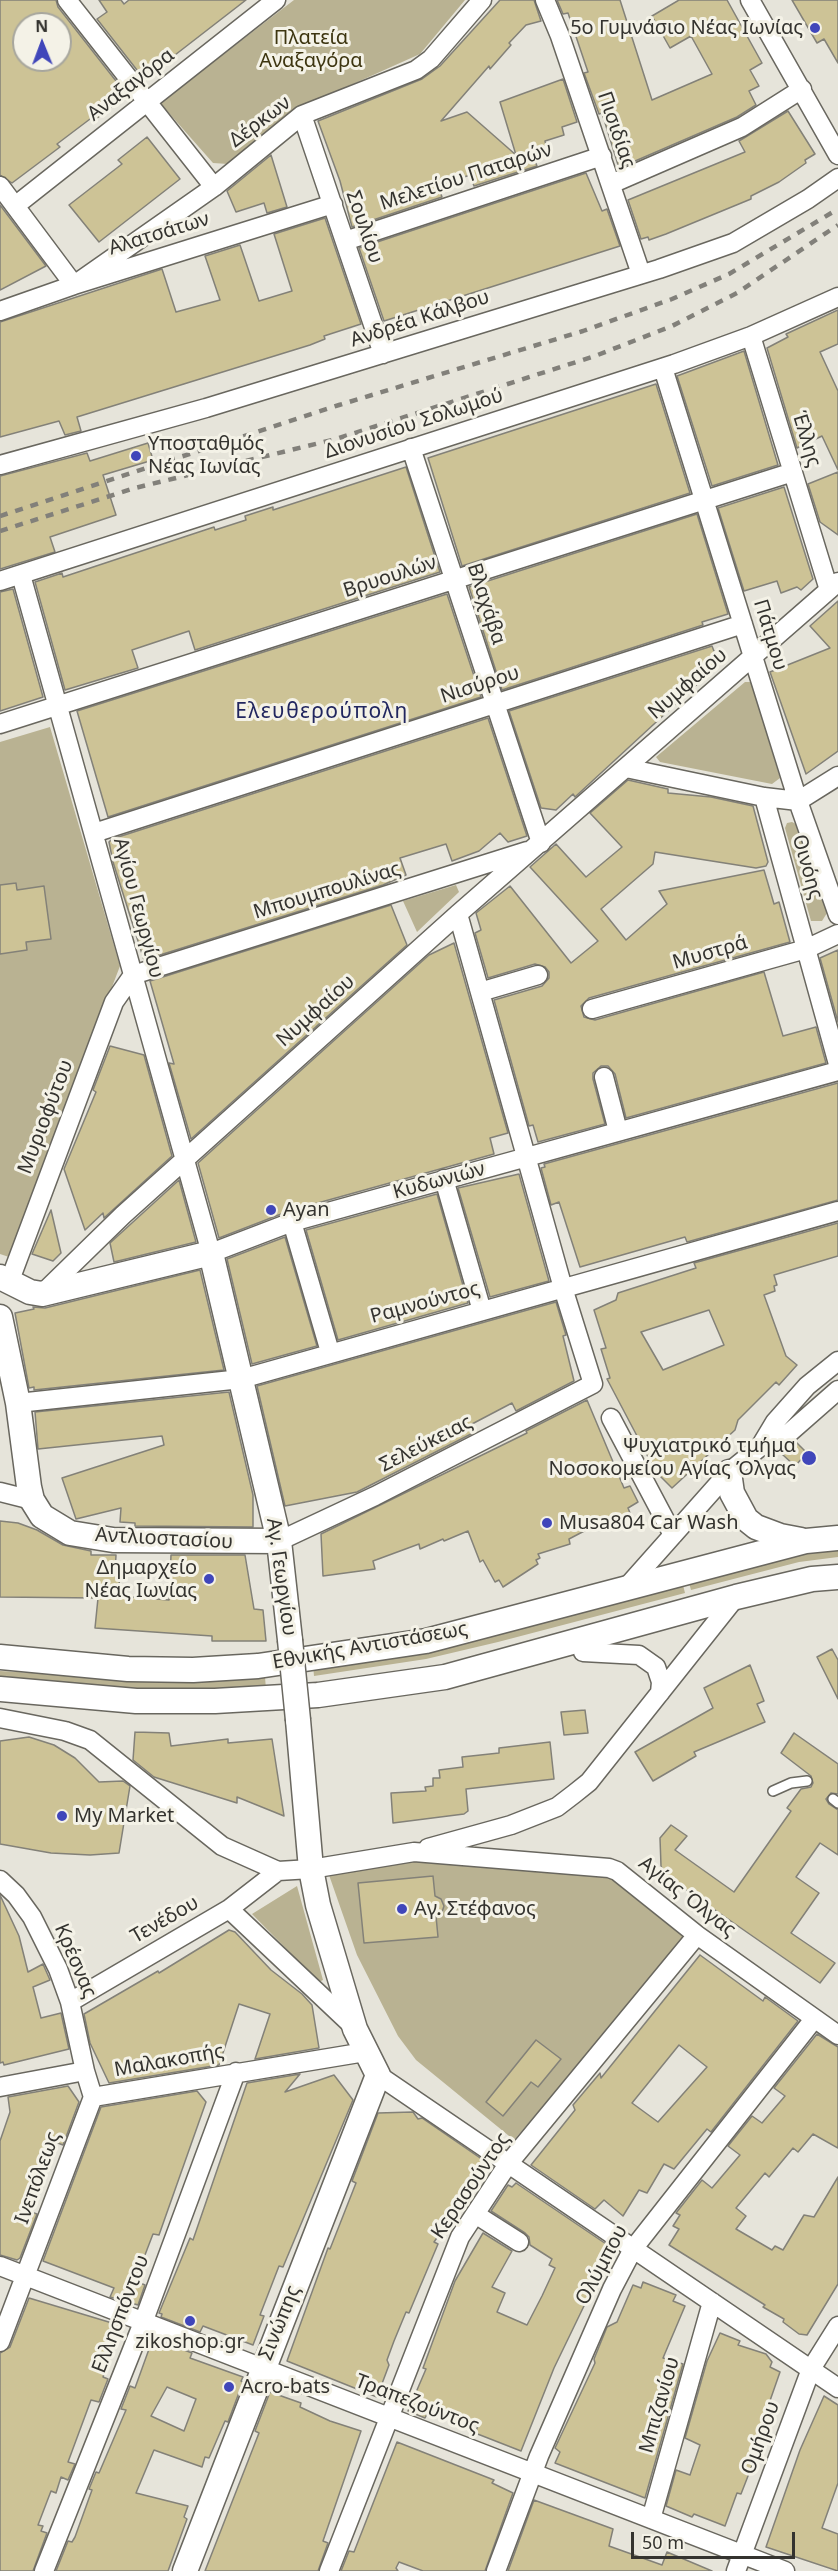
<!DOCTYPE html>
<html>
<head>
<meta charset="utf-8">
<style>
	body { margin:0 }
	#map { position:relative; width:838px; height:2571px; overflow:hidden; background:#e6e4da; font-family:"Noto Sans",sans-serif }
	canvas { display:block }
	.north { position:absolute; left:12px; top:12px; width:60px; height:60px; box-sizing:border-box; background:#f4f2e7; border:2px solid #a7a69d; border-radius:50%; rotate:359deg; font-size:16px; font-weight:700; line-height:24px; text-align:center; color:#34332f }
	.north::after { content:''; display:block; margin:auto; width:21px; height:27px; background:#4046ba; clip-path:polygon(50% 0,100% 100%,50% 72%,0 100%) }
	.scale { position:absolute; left:631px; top:2532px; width:164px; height:27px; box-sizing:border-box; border:3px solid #34332f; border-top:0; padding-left:8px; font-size:18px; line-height:21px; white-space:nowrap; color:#34332f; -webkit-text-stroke:4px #f4f2e7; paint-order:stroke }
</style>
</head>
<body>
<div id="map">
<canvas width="838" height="2571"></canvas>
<div class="north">N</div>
<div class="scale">50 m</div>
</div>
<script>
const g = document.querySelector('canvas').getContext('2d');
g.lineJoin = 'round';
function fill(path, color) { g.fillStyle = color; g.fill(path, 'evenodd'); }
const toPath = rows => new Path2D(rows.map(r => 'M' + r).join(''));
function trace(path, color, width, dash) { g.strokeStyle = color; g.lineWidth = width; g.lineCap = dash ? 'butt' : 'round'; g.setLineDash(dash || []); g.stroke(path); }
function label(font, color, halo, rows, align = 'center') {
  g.font = font + ' "Noto Sans",sans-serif'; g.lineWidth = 6; g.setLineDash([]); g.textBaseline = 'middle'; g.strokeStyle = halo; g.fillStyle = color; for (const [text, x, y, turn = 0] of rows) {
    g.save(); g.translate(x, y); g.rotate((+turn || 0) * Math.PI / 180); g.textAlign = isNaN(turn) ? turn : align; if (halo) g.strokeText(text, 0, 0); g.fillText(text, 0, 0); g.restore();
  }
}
const green = toPath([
	[294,0,465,0,420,54,295,110,228,164,213,163,160,103],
	[745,682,751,682,780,778,772,784,660,762,656,757],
	[50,727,120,966,9,1257,0,1254,0,742],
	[792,822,796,824,827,913,822,921,811,921,785,828,787,823],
	[456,885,459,892,417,932,403,901],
	[838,1545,838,1557,799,1562,691,1590,688,1579],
	[682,1581,685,1593,498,1642,426,1659,314,1676,313,1665],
	[0,1671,172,1681,265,1677,266,1689,187,1693,0,1680],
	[402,1860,601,1871,690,1934,514,2140,416,2060,398,2036,357,1955,329,1875],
	[297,1886,323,1980,319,1982,252,1914]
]);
const building = toPath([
	[0,0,56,0,58,7,127,95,96,119,94,116,57,144,60,147,12,183,0,175,0,0],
	[24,24,60,24,60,60,24,60,24,24],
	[99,0,121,0,124,4,129,0,246,0,144,79,97,19,107,12,99,0],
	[500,0,534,0,541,21,526,25,509,43,511,45,490,69,489,66,441,121,467,112,516,155,500,102,563,79,577,122,562,127,564,135,545,141,547,149,532,154,537,166,474,186,470,175,438,186,442,197,352,227,340,181,318,121,422,79,440,66,500,0],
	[557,0,620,0,652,100,712,74,691,36,670,48,652,16,679,0,727,0,762,63,750,70,759,86,749,91,756,105,737,117,619,168,602,113,599,114,584,73,588,72,568,13,563,14,557,0],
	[792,0,838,0,838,63,824,39,817,43,792,0],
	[788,111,815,154,805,160,806,163,779,182,751,196,751,199,666,234,649,240,648,237,641,239,628,200,745,152,739,141,788,111],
	[147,137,180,179,99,242,69,205,122,164,118,160,147,137],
	[271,155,287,207,267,213,264,203,236,212,227,191,271,155],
	[586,173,602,211,607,209,620,246,384,321,359,248,586,173],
	[0,205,46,266,0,290,0,205],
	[325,218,361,324,324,336,325,339,310,345,77,417,81,431,65,435,59,421,0,437,0,322,162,269,176,312,220,300,205,256,240,245,259,301,292,291,274,234,325,218],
	[838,310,838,344,820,352,838,391,838,470,822,436,797,448,767,348,788,337,786,334,838,310],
	[744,351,778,465,712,486,677,376,744,351],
	[656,384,690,493,462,566,428,458,656,384],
	[148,443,153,460,103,475,116,515,50,537,55,552,0,569,0,476,87,453,90,461,148,443],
	[406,467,440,572,195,650,189,631,132,650,138,668,65,690,35,582,62,573,63,577,214,527,215,530,246,520,245,516,273,507,273,510,406,467],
	[838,472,838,535,820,522,808,484,838,472],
	[784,487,813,579,801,590,797,587,781,593,777,581,744,591,718,508,784,487],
	[697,514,728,614,702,622,703,625,502,690,469,587,697,514],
	[13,589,43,697,0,711,0,592,13,589],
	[447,594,481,697,108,817,77,711,447,594],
	[838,601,838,751,806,774,770,672,830,648,810,626,838,601],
	[712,646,719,664,575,797,573,794,556,810,541,808,509,711,712,646],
	[488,718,527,836,508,842,500,833,479,851,452,861,446,844,400,858,406,875,383,885,144,960,113,862,109,842,112,839,488,718],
	[628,780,668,789,668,793,711,797,753,806,768,862,766,866,756,868,655,852,653,864,601,909,626,940,667,904,659,891,764,870,774,904,779,902,790,942,589,998,581,1006,584,1017,595,1020,764,972,783,1036,816,1027,826,1063,626,1118,615,1074,608,1066,601,1066,593,1073,593,1079,605,1124,538,1142,533,1125,529,1126,494,1000,542,986,549,978,549,972,545,967,535,964,488,978,475,933,481,930,476,913,510,886,571,963,598,941,530,867,556,844,586,877,622,847,590,813,628,780],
	[16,883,17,890,44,886,51,939,26,942,27,950,0,954,0,885,16,883],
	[391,905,407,945,191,1139,169,1063,174,1064,150,981,391,905],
	[454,943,508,1133,490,1138,494,1154,289,1211,219,1238,198,1163,429,955,454,943],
	[838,950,838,1022,820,958,838,950],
	[110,1046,144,1055,172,1156,104,1218,103,1213,85,1230,64,1169,96,1092,93,1090,110,1046],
	[838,1083,838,1200,687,1242,685,1237,580,1267,559,1202,551,1205,541,1168,545,1167,544,1164,838,1083],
	[519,1174,549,1281,490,1297,458,1188,519,1174],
	[179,1180,196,1242,114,1262,110,1243,179,1180],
	[437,1194,468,1303,338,1340,306,1230,437,1194],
	[51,1210,61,1253,53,1261,32,1254,51,1210],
	[838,1223,838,1256,774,1275,777,1285,774,1286,775,1291,764,1295,786,1356,797,1365,779,1385,776,1382,738,1420,735,1430,672,1488,656,1472,607,1379,610,1378,601,1349,606,1348,594,1310,616,1300,618,1293,696,1268,694,1263,838,1223],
	[709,1310,724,1345,663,1370,641,1332,709,1310],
	[285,1237,317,1346,252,1364,227,1259,285,1237],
	[200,1270,224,1370,34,1390,34,1387,29,1388,15,1313,34,1309,33,1307,45,1308,200,1270],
	[556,1302,566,1335,563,1336,574,1381,516,1411,512,1403,472,1424,475,1432,357,1492,285,1506,257,1386,556,1302],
	[229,1392,253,1495,253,1527,135,1526,135,1523,120,1522,121,1508,76,1519,62,1478,164,1445,162,1436,38,1449,35,1412,229,1392],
	[587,1400,624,1488,630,1486,638,1502,628,1508,630,1513,614,1522,611,1517,569,1539,570,1544,538,1554,540,1558,536,1560,538,1564,503,1587,499,1580,495,1582,483,1560,480,1562,468,1531,444,1541,443,1539,420,1549,419,1544,373,1561,375,1569,323,1576,321,1534,527,1433,526,1431,587,1400],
	[796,1442,807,1453,795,1466,783,1455,796,1442],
	[0,1521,18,1523,37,1530,63,1545,91,1551,91,1555,116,1555,115,1574,120,1574,118,1596,169,1600,171,1555,245,1555,254,1609,263,1610,266,1641,212,1641,212,1636,95,1628,98,1598,0,1597,0,1521],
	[832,1649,838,1660,838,1699,817,1657,832,1649],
	[750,1665,764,1701,757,1704,765,1722,694,1752,696,1756,653,1781,635,1752,713,1708,704,1688,750,1665],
	[585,1710,588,1733,564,1735,561,1712,585,1710],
	[135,1732,169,1733,171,1746,228,1739,228,1743,272,1739,284,1816,237,1797,237,1803,154,1777,133,1760,135,1732],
	[794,1733,838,1764,838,1794,831,1793,826,1799,829,1804,838,1810,838,1855,820,1843,796,1877,819,1893,791,1933,835,1963,820,1983,666,1876,661,1866,660,1838,671,1825,687,1836,675,1850,734,1892,791,1811,787,1808,801,1789,811,1787,813,1783,811,1776,781,1753,794,1733],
	[29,1737,54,1745,75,1758,99,1782,123,1781,130,1786,119,1853,90,1855,51,1853,0,1844,0,1741,29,1737],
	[550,1742,554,1779,466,1789,468,1811,464,1814,393,1823,391,1793,426,1791,425,1787,433,1786,433,1778,440,1778,439,1770,463,1767,462,1757,499,1753,499,1748,550,1742],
	[433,1876,435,1896,441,1899,444,1906,442,1912,436,1916,438,1937,364,1943,358,1883,433,1876],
	[0,1895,19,1936,28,1972,43,1964,50,1980,33,1987,41,2018,61,2013,69,2049,4,2065,3,2062,0,2063,0,1895],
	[229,1930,235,1932,271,1970,302,1994,312,2005,319,2048,255,2059,270,2014,239,2004,219,2065,109,2083,90,2043,84,2014,158,1971,159,1973,229,1930],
	[700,1955,763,2001,765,1997,798,2021,711,2132,707,2129,674,2169,664,2164,647,2193,639,2190,623,2216,604,2200,595,2209,531,2165,575,2110,573,2105,600,2073,601,2078,700,1955],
	[679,2045,707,2067,658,2122,632,2103,679,2045],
	[817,2034,838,2047,838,2148,813,2134,798,2152,793,2148,769,2177,765,2173,736,2208,746,2216,736,2229,772,2250,775,2246,783,2250,804,2215,814,2217,838,2177,838,2284,807,2335,799,2334,783,2322,784,2319,763,2307,765,2305,669,2245,679,2229,673,2226,680,2215,676,2213,702,2180,712,2188,740,2155,728,2146,752,2116,762,2123,785,2096,774,2088,817,2034],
	[536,2040,561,2059,538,2087,531,2082,503,2116,486,2102,536,2040],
	[300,2074,285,2092,334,2075,353,2100,283,2267,279,2266,260,2315,264,2316,253,2345,203,2326,200,2332,161,2317,162,2314,159,2313,190,2238,193,2240,247,2083,300,2074],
	[68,2086,79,2102,63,2145,50,2140,33,2179,25,2210,37,2214,20,2258,17,2260,0,2255,0,2141,10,2112,8,2097,68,2086],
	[197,2091,206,2102,159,2235,153,2234,135,2281,145,2285,138,2305,110,2297,114,2288,43,2261,101,2107,197,2091],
	[413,2112,418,2119,422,2118,486,2162,482,2167,485,2169,434,2242,438,2244,409,2313,406,2312,394,2341,387,2360,389,2365,377,2397,287,2361,328,2248,330,2249,356,2183,352,2181,378,2113,413,2112],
	[516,2183,612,2248,554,2368,521,2451,475,2433,478,2426,442,2411,440,2417,428,2412,425,2418,408,2411,426,2369,423,2368,455,2281,483,2233,512,2251,492,2287,505,2293,497,2312,527,2325,542,2296,555,2268,549,2265,552,2259,530,2245,529,2237,525,2233,491,2211,508,2185,512,2187,516,2183],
	[643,2282,676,2295,673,2301,685,2306,663,2358,683,2364,645,2498,555,2463,560,2452,555,2448,595,2363,594,2359,607,2327,617,2322,633,2285,641,2288,643,2282],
	[29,2298,122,2326,103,2377,108,2379,99,2402,91,2400,68,2462,75,2464,68,2480,61,2477,56,2493,51,2491,38,2525,43,2526,41,2531,47,2533,33,2571,0,2571,0,2353,10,2347,29,2298],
	[720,2333,740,2341,738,2345,766,2354,772,2362,770,2367,780,2372,757,2438,762,2440,741,2494,737,2493,725,2526,694,2514,692,2517,666,2506,676,2470,690,2475,700,2445,685,2438,707,2361,720,2333],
	[153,2338,192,2353,190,2358,243,2377,241,2381,243,2382,228,2422,225,2421,209,2458,205,2457,202,2467,154,2450,136,2493,188,2506,184,2517,187,2519,168,2571,56,2571,68,2541,72,2542,75,2537,92,2490,89,2489,96,2472,99,2473,126,2410,121,2409,130,2386,135,2388,153,2338],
	[167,2387,196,2399,184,2431,151,2416,167,2387],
	[270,2392,301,2403,300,2407,330,2421,361,2431,323,2541,328,2543,318,2571,205,2571,259,2433,255,2431,270,2392],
	[824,2396,838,2405,838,2483,822,2528,838,2534,838,2571,766,2547,800,2450,824,2396],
	[397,2442,494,2480,492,2483,513,2493,485,2571,423,2571,399,2562,396,2568,398,2571,341,2571,349,2551,354,2552,397,2442],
	[534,2500,613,2529,609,2546,662,2565,667,2552,712,2571,508,2571,534,2500]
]);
const lane = toPath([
	[773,1791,791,1783,807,1781],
	[833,1799,838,1803]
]);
const street = toPath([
	[67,0,214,187],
	[545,0,560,36,641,274],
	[750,0,838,155],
	[302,115,383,354],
	[611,184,742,127,802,89],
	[0,186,74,285,214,187,302,115,416,70,431,59,482,0],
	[15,206,276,0],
	[345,241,602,156],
	[0,311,74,285,333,204],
	[751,336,829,590],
	[663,368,798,801,838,915],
	[411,448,541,843],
	[0,465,206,408,659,269,733,243,808,199,838,178],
	[21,575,211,1253,292,1222,838,1071],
	[0,581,674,364,751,336,838,297],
	[0,724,793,472],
	[626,768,764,797,798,801,838,776],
	[764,797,838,1064],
	[94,833,743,624],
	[480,992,538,975],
	[592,1009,806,949,838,934],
	[604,1077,618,1131],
	[444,1179,482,1311],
	[292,1222,330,1352],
	[10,1280,114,1002,133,975,527,851],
	[42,1294,123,1215,458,914,838,582],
	[18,1403,241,1379,838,1211],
	[611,1418,673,1535],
	[760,1447,775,1422,807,1386,838,1361],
	[0,1492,32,1500],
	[279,1541,375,1496,593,1384,563,1288,458,914],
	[625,1589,729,1472,760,1447,789,1433,838,1390],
	[583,1652,639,1655,656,1667,661,1682,660,1693],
	[0,1718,65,1731,90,1740,222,1846,278,1871,311,1869,414,1852,609,1868,617,1871,697,1935,838,2035],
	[428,1848,511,1825,557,1807,574,1794,589,1782,736,1597],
	[0,1880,16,1895,32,1917,58,1969,70,2002,85,2071],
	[229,1909,354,2027],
	[70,2002,229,1909,278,1871],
	[378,2075,838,2388],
	[0,2087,85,2071,93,2097,365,2052],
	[475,2214,519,2242],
	[0,2266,785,2571],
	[0,2342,93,2097],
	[651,2519,712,2302],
	[44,2571,144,2320,236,2072],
	[329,2571,460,2237,508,2164,697,1935],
	[496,2571,539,2456,612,2289,633,2249,814,2019],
	[736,2571,811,2369,838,2326]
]);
const secondary = toPath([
	[0,1277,30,1292,42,1294,211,1253,279,1541,290,1640],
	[0,1317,18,1403,29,1487,32,1500,42,1516,70,1533,113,1540,279,1541],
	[729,1472,732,1493,746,1519,756,1527,780,1536,801,1540],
	[0,1657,128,1669,193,1670,258,1666,426,1641,806,1541,838,1538],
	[0,1689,136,1701,215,1701,318,1695,445,1677,736,1597,812,1579,838,1577],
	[185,2571,378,2075,355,2029,318,1905,311,1869,298,1720]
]);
const rail = toPath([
	[0,516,339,405,583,331,672,299,729,274,838,209],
	[0,531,135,488,336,439,595,356,672,326,737,293,838,225]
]);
const secondaryBridge = toPath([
	[290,1640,298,1720]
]);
const markers = [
	[815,28,6,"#4046ba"],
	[136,456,6,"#4046ba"],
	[271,1210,6,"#4046ba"],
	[809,1458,8,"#4046ba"],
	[547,1523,6,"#4046ba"],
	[209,1579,6,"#4046ba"],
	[62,1816,6,"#4046ba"],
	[402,1909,6,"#4046ba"],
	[190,2321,6,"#4046ba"],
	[229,2387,6,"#4046ba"]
];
const poiNames = [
	["5ο Γυμνάσιο Νέας Ιωνίας",803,28,"right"],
	["Υποσταθμός",148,444],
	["Νέας Ιωνίας",148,467],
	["Ayan",283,1210],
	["Ψυχιατρικό τμήμα",796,1446,"right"],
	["Νοσοκομείου Αγίας Όλγας",796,1469,"right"],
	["Musa804 Car Wash",559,1523],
	["Δημαρχείο",197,1568,"right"],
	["Νέας Ιωνίας",197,1591,"right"],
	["My Market",74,1816],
	["Αγ. Στέφανος",414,1909],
	["zikoshop.gr",190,2342,"center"],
	["Acro-bats",241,2387]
];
const parkNames = [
	["Πλατεία",311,38],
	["Αναξαγόρα",311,61]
];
const streetNames = [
	["Αναξαγόρα",131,85,-38],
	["Δέρκων",260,122,-37],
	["Πισιδίας",616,130,71],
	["Μελετίου Παταρών",466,177,-18],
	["Σουλίου",364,227,71],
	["Αλατσάτων",159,234,-17],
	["Ανδρέα Κάλβου",420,319,-18],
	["Διονυσίου Σολωμού",414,424,-18],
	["Έλλης",806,439,73],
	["Βρυουλών",390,577,-18],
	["Βλαχάβα",486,604,72],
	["Πάτμου",770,635,73],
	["Νυμφαίου",688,684,-41],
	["Νισύρου",480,685,-18],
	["Οινόης",807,867,74],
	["Μπουμπουλίνας",327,891,-17],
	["Αγίου Γεωργίου",138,908,75],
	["Μυστρά",710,953,-16],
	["Νυμφαίου",316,1011,-42],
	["Μυριοφύτου",46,1117,-69],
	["Κυδωνιών",439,1181,-15],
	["Ραμνούντος",425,1303,-15],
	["Σελεύκειας",426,1444,-27],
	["Αντλιοστασίου",164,1539,3],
	["Αγ. Γεωργίου",281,1577,82],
	["Εθνικής Αντιστάσεως",370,1646,-10],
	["Αγίας Όλγας",687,1897,38],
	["Τενέδου",165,1920,-30],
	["Κρέσνας",75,1961,67],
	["Μαλακοπής",169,2061,-10],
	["Ινεπόλεως",38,2178,-70],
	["Κερασούντος",471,2186,-56],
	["Ολύμπου",602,2265,-62],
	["Ελλησπόντου",121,2314,-69],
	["Σινώπης",280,2323,-68],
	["Τραπεζούντος",417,2404,21],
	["Μπιζανίου",660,2405,-74],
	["Ομήρου",761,2438,-70]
];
const neighbourhoodNames = [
	["Ελευθερούπολη",322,712]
];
fill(green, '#b9b292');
fill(building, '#cdc396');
trace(building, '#838178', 1.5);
trace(lane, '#69675f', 12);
trace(street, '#69675f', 21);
trace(secondary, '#69675f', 27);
trace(lane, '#fff', 9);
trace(street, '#fff', 18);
trace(secondary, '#fff', 24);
trace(rail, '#82807a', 4.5, [8, 8]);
trace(secondaryBridge, '#69675f', 27, []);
trace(secondaryBridge, '#fff', 24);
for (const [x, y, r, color] of markers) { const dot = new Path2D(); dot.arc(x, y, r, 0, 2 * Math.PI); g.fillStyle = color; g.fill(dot); trace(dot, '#f4f2e7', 2); }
label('20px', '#34332f', '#f4f2e7', poiNames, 'left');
label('20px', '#3d3510', '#f4f2e7', parkNames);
label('20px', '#34332f', '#f4f2e7', streetNames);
g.letterSpacing = '1.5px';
label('21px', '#21265f', '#f4f2e7', neighbourhoodNames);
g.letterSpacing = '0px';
</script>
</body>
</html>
